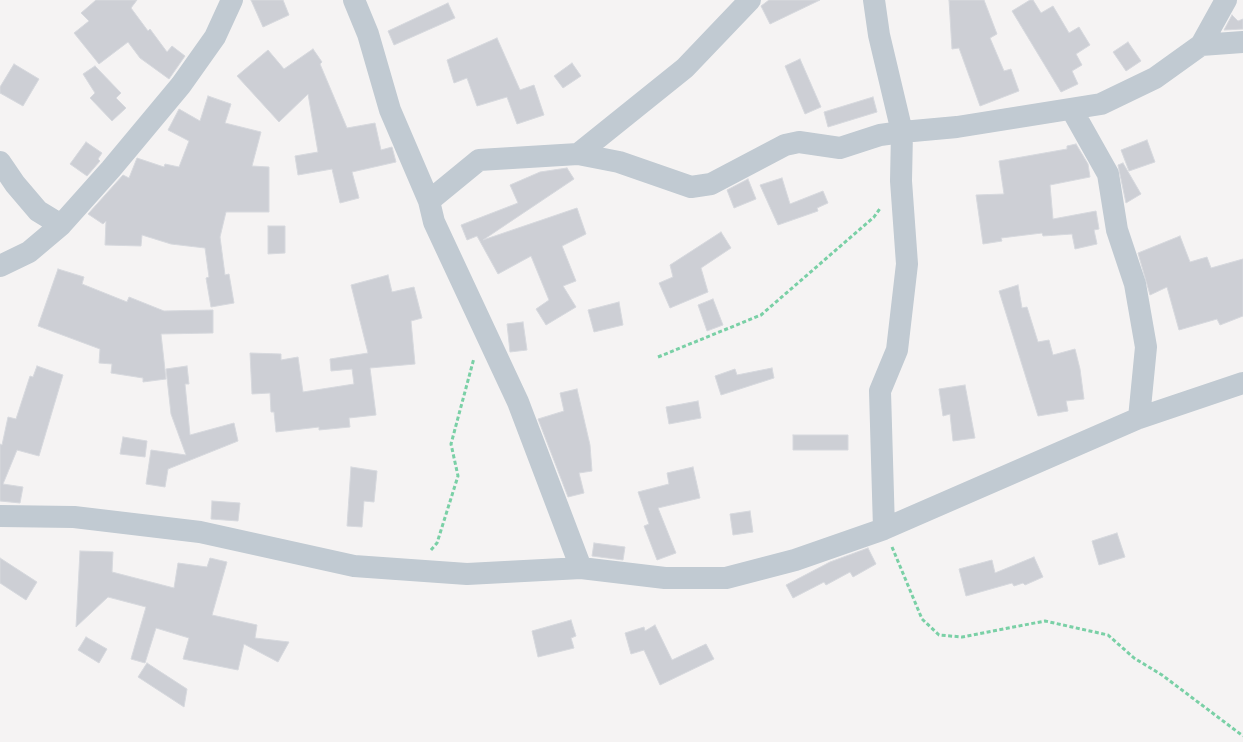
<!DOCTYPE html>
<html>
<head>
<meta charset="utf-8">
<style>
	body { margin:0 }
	canvas { display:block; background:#f5f3f3 }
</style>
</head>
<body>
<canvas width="1243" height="742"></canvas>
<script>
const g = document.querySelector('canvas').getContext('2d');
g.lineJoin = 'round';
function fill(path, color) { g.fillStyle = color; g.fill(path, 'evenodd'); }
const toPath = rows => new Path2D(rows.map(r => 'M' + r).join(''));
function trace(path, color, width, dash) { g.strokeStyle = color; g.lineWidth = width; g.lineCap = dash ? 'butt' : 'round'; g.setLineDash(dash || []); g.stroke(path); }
const building = toPath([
	[96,0,137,0,131,8,148,31,150,29,167,52,172,46,185,56,169,79,140,58,128,42,99,64,74,33,89,21,81,13,96,0],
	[251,0,283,0,289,15,263,27,251,0],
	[769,0,820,0,770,24,761,6,769,0],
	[949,0,984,0,997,34,990,38,1004,71,1011,69,1019,91,980,106,959,48,952,49,949,0],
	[1030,0,1033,0,1041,13,1053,6,1069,33,1079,27,1090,45,1076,54,1082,65,1072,71,1078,84,1061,92,1012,11,1030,0],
	[448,3,455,18,394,45,388,31,448,3],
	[1232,15,1238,21,1243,19,1243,29,1224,30,1232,15],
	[497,38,520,90,534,85,544,115,517,124,507,97,477,106,467,78,454,83,447,60,497,38],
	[1128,42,1141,61,1126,71,1113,52,1128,42],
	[313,49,322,62,320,64,347,128,375,123,381,150,392,147,396,162,352,172,359,198,340,203,332,169,298,175,295,156,318,152,308,94,279,122,237,76,268,50,284,69,313,49],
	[800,59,821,107,805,114,785,66,800,59],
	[572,63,581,76,563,88,554,76,572,63],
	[14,64,39,79,23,106,0,93,0,87,14,64],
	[95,66,121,93,116,98,126,108,112,121,90,98,95,93,83,74,95,66],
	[208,96,231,104,225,123,261,132,252,166,269,167,269,212,226,212,220,237,225,275,229,274,234,303,211,307,206,278,209,277,205,248,171,244,142,235,141,246,105,245,106,221,103,224,88,214,123,175,129,178,137,158,164,167,165,164,179,167,189,141,168,130,179,109,200,121,208,96],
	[873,97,877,112,828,127,824,112,873,97],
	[1147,140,1155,162,1129,171,1121,150,1147,140],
	[86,142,102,153,98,159,100,161,87,176,70,164,86,142],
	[1076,144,1088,164,1090,177,1050,185,1053,219,1096,211,1099,229,1094,230,1097,244,1075,249,1072,234,1043,236,1042,233,1001,238,1002,241,983,244,976,195,1004,194,999,161,1067,149,1067,146,1076,144],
	[1123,163,1141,194,1126,203,1118,165,1123,163],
	[567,168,574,179,483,240,577,208,586,234,562,246,576,281,563,286,576,307,546,325,536,309,549,300,531,256,498,274,477,236,467,240,461,225,518,203,510,185,540,172,567,168],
	[782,178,790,204,823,191,828,203,817,208,818,211,778,225,760,185,782,178],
	[748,179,756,199,734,208,727,190,748,179],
	[268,226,285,226,285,253,268,254,268,226],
	[721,232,731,248,701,268,708,292,670,308,659,283,673,277,670,265,721,232],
	[1180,236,1190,262,1207,257,1211,268,1243,259,1243,316,1220,325,1217,319,1179,330,1167,287,1150,295,1138,253,1180,236],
	[58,269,84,277,82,284,127,302,129,297,164,311,213,310,213,333,161,334,166,379,143,382,143,378,111,373,112,364,99,363,100,349,38,326,58,269],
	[388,275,392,292,414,287,422,318,411,321,415,364,370,368,376,415,349,418,350,427,319,430,319,427,276,432,274,412,271,412,270,393,252,394,250,353,281,354,281,360,298,357,303,392,354,384,352,369,331,371,330,359,368,353,351,285,388,275],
	[1018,285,1022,308,1027,307,1038,342,1049,340,1053,355,1075,349,1080,369,1084,399,1066,401,1068,411,1038,416,999,291,1018,285],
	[713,299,723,325,707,331,698,305,713,299],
	[619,302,623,325,594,332,588,310,619,302],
	[523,322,527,350,510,352,507,324,523,322],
	[37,366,63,375,39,456,17,450,3,484,23,487,20,503,0,501,0,444,2,445,8,417,16,419,30,376,33,377,37,366],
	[187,366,189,384,185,384,190,435,234,423,238,441,168,469,165,487,146,484,151,450,186,455,171,414,166,369,187,366],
	[772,368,774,378,721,395,715,376,735,369,737,375,772,368],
	[965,385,975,438,953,441,950,414,943,416,939,389,965,385],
	[577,389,590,445,592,471,579,473,584,493,568,497,538,419,564,411,560,393,577,389],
	[698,401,701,418,669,424,666,407,698,401],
	[793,435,848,435,848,450,793,450,793,435],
	[123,437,147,441,145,457,120,454,123,437],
	[351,467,377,471,374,502,364,501,362,527,347,526,351,467],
	[693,467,700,498,658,508,676,553,657,560,644,526,649,524,638,492,669,484,667,473,693,467],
	[212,501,240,503,238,521,211,519,212,501],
	[750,511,753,532,733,535,730,514,750,511],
	[1117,533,1125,557,1099,565,1092,541,1117,533],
	[594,543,625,547,623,560,592,556,594,543],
	[868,548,876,564,853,577,850,572,826,585,824,582,793,598,786,585,830,562,868,548],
	[80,551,113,552,112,572,174,588,178,563,207,567,210,558,227,562,212,615,257,625,255,638,289,642,278,662,244,644,238,670,183,659,189,638,156,628,145,663,131,659,146,607,108,597,76,627,80,551],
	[1034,557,1043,577,1025,585,1023,583,1014,586,1012,583,966,596,959,569,992,560,995,573,1034,557],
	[0,558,37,582,26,600,0,583,0,558],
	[571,620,576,636,571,638,574,648,538,657,532,631,571,620],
	[655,625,672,660,706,644,714,659,660,685,644,650,631,654,625,633,644,627,645,631,655,625],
	[86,637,107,649,99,663,78,650,86,637],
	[147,663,187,689,184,707,138,677,147,663]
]);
const path = toPath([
	[658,357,761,315,874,217,881,207],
	[892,547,922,619,939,635,962,637,1045,621,1108,635,1134,658,1162,675,1243,736],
	[431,550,437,543,458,476,451,444,474,358]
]);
const minor = toPath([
	[354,0,368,34,390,110,429,201,434,222,518,402,581,568],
	[1201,45,1226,0],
	[1072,110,1108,174,1117,230,1135,284,1146,347,1139,418],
	[578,154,685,68,750,0],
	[0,162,15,184,38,211,61,225,29,252,0,266],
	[429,201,479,160,578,154,619,162,691,187,711,184,785,145,799,142,840,148,880,135,902,132,879,35,874,0],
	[61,225,111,169,181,85,215,37,232,0],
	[0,516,74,517,200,532,354,566,467,574,581,568,665,578,726,578,795,560,884,529,1139,418,1243,383],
	[884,529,880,391,897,350,907,264,901,181,902,132,957,127,1101,104,1155,78,1201,45,1243,42]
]);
fill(building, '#cdcfd5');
trace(building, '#d7d9de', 1);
trace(path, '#7ad0a6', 3, [4, 2.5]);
trace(minor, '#c1cad2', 22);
</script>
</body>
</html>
